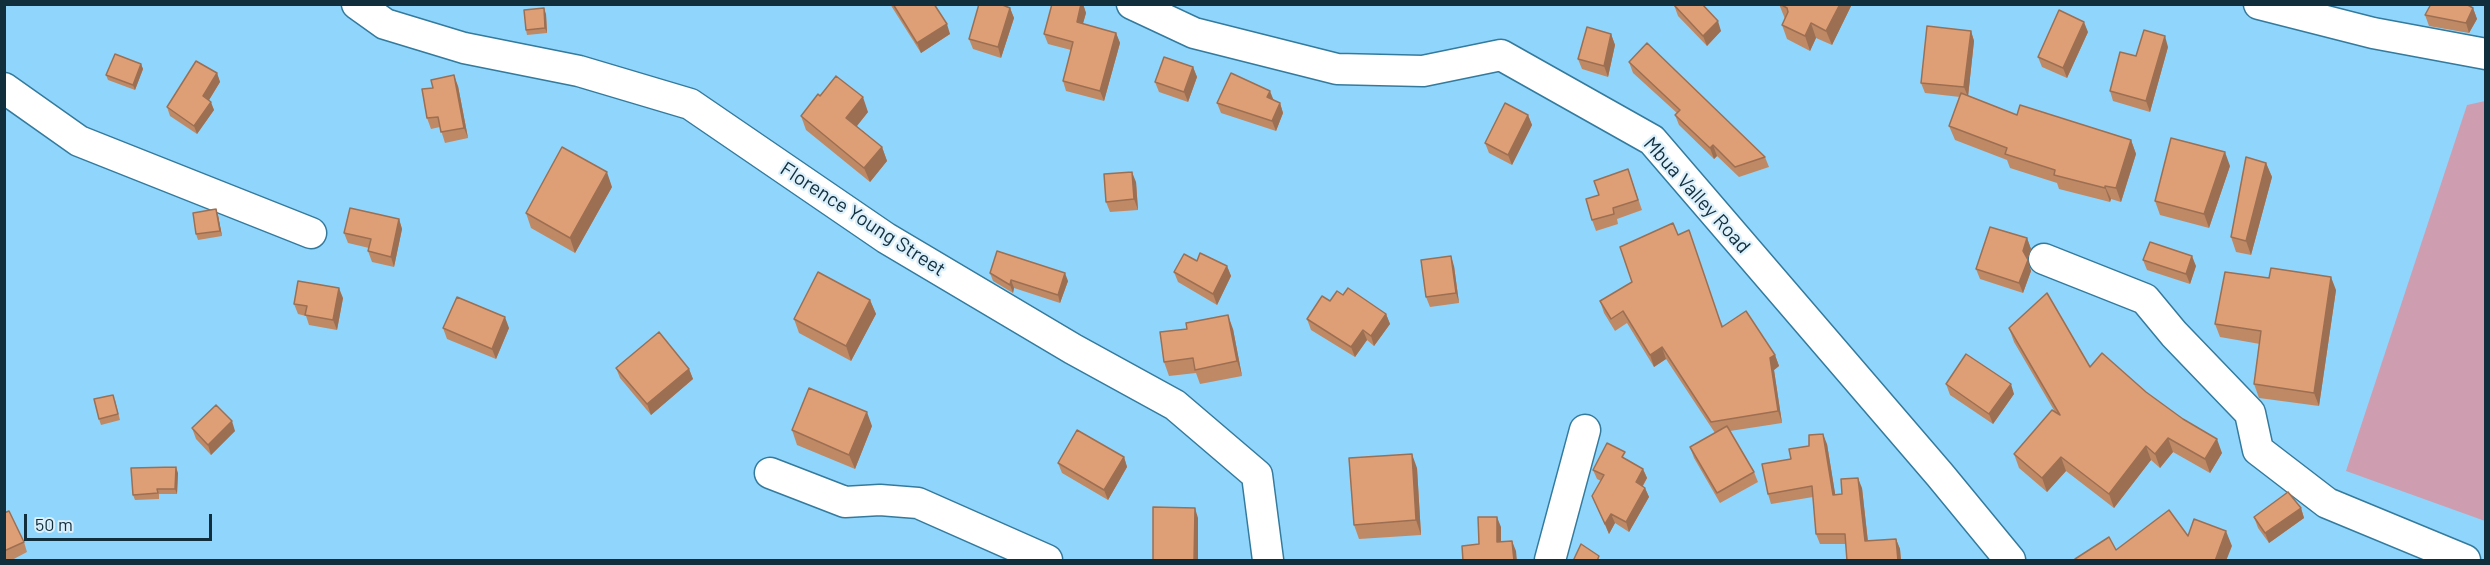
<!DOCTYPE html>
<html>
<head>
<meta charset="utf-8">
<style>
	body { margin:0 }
	#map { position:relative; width:2490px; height:565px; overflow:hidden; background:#90d6fc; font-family:Barlow,sans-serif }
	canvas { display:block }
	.frame { position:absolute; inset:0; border:6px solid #112e3d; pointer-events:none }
	.scale { position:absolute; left:24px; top:514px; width:188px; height:27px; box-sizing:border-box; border:3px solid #112e3d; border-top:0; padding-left:8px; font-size:18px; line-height:21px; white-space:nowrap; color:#112e3d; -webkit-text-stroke:4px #dcf0fb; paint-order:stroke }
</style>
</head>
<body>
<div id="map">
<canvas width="2490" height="565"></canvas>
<div class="frame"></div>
<div class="scale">50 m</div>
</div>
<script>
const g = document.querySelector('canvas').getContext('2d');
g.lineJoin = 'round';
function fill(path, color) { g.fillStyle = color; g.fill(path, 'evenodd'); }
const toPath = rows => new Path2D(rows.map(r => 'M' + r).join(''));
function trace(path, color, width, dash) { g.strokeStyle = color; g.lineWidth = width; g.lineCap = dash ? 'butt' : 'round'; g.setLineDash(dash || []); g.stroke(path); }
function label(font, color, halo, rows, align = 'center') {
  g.font = font + ' Barlow,sans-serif'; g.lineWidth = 4.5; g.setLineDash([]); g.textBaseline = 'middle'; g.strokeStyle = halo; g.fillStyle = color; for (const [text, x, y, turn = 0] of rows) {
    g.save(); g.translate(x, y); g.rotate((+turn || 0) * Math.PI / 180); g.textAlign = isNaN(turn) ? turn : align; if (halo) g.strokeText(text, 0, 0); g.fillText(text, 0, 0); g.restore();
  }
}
const green = toPath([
	[2485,101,2486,101,2485,521,2346,471,2467,105]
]);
const minor = toPath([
	[357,4,385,24,464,48,579,71,690,104,886,238,1073,349,1175,405,1257,475,1268,560],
	[1132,4,1194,33,1337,69,1423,71,1501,55,1652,140,1940,475,2010,560],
	[2259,4,2373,33,2486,54],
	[4,88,79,141,311,233],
	[2044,259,2145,299,2174,334,2250,413,2258,450,2327,503,2465,560],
	[770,473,845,502,880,500,918,503,1047,560],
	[1550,560,1585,430]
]);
const wall = toPath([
	[890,4,934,4,950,34,921,53],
	[1052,4,1083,4,1086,13,1083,24,1116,33,1120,43,1104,101,1066,91,1063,81,1071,50,1048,44,1044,34],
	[1779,4,1852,4,1832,45,1816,38,1810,51,1787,39,1782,25,1785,19],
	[1674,5,1721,31,1707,46,1678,16],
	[1010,8,1014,18,1001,58,973,49,969,39],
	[2473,8,2477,19,2469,33,2429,26,2425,15],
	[546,14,547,33,527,35,526,30],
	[1971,31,1974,41,1968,96,2017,115,2131,140,2136,154,2121,202,2111,199,2110,202,2059,189,2057,183,2010,168,2007,160,1955,140,1949,126,1960,97,1925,93,1921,83],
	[2088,32,2067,78,2042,67,2038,57],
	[1611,34,1615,45,1608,77,1582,69,1578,59],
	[2168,47,2150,112,2113,101,2110,91,2136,56],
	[1629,62,1765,157,1769,167,1739,177,1717,156,1714,159,1679,125,1675,115,1677,113,1633,73],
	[141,64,143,69,135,90,108,80,106,75],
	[1193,67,1197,77,1188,102,1159,92,1155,82],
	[217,73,220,82,209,100,214,110,197,134,170,116,167,107],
	[458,86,468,138,445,143,440,127,431,129,427,118],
	[820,96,868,112,857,126,882,147,887,161,870,182,806,130,801,116],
	[1217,103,1280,103,1283,113,1276,131,1221,113],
	[1528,115,1532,125,1512,165,1489,153,1485,143],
	[2266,163,2272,177,2251,255,2236,252,2231,237],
	[2230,166,2209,228,2160,215,2155,201],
	[1628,169,1642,210,1617,219,1618,224,1596,231,1592,220,1599,195],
	[1136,182,1138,210,1110,212,1106,202],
	[612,187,575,253,531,228,526,213],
	[216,209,218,215,222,236,198,240,196,234],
	[399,219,402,229,394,267,372,262,368,251,369,248,348,243,344,233],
	[1678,235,1723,326,1775,355,1779,366,1774,370,1782,423,1730,431,1754,472,1758,482,1720,503,1694,458,1690,447,1715,433,1666,359,1654,367,1627,323,1615,331,1604,313,1600,301,1632,282],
	[2027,238,2031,249,2027,260,2031,271,2023,293,1980,279,1976,269],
	[2143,260,2196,266,2190,284,2147,270],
	[1197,261,1227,266,1231,276,1217,305,1178,282,1174,272],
	[1454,266,1459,303,1430,307,1426,297],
	[990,273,1068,281,1060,303,1014,288,1013,293,993,281],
	[2336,290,2319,406,2259,398,2254,384,2260,344,2220,337,2215,324],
	[1343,295,1386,314,1390,324,1374,346,1367,340,1355,357,1311,330,1307,319,1330,301],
	[343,298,337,330,309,325,306,316,298,314,294,304],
	[870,300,876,314,851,361,799,333,794,319],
	[443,328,509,328,496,359,447,339],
	[2009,328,2090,367,2146,392,2222,453,2210,473,2173,452,2160,468,2151,460,2114,508,2066,471,2047,492,2019,468,2014,454,2055,412,2014,342],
	[1233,329,1242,376,1200,384,1196,373,1169,376,1164,362],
	[616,368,689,369,693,379,651,415,620,378],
	[1946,384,2014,394,1993,424,1950,395],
	[115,400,120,420,101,425,99,419],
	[872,426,855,469,797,445,792,430],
	[192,428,235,431,211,455,196,439],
	[1827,444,1835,494,1842,494,1862,488,1868,541,1896,539,1900,549,1901,561,1847,561,1846,544,1820,544,1816,534,1813,497,1771,504,1768,494,1791,459],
	[1124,457,1127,467,1108,500,1062,473,1058,463],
	[1627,459,1643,469,1647,478,1643,486,1645,488,1649,497,1629,532,1615,523,1609,534,1592,496,1601,481,1597,479,1593,470],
	[1417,468,1421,535,1359,539,1354,525],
	[178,473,177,494,159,494,159,499,135,500,133,495],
	[2301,508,2304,518,2269,543,2258,528,2254,517],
	[4,513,24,542,27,552,10,561,4,561]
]);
const shadedWall = toPath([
	[1081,4,1083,4,1086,13,1080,33,1077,22],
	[1840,4,1852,4,1832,45,1826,31],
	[544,8,546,14,547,33,545,28],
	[1010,8,1014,18,1001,58,998,47],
	[2473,8,2477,19,2469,33,2466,23],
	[1718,21,1721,31,1707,46,1703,36],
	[2084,22,2088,32,2067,78,2063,68],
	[1811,23,1816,38,1810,51,1805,36],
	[947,24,950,34,921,53,917,43],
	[1971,31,1974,41,1968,97,1964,87],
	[1116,33,1120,43,1104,101,1100,91],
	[1611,34,1615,45,1608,77,1604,66],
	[2165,36,2168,47,2150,112,2146,101],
	[141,64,143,69,135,90,133,85],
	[1193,67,1197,77,1188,102,1184,92],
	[217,73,220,82,206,105,203,96],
	[454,75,458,86,468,138,464,128],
	[1270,91,1274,101,1267,97],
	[863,97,868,112,852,132,846,118],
	[211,102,214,110,197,134,194,126],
	[1280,103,1283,113,1276,131,1272,121],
	[1528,115,1532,125,1512,165,1508,155],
	[2131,140,2136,154,2121,202,2116,188],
	[1713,145,1717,156,1714,159,1710,148],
	[882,147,887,161,870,182,864,168],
	[2225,152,2230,166,2209,228,2204,214],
	[2266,163,2272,177,2251,255,2246,241],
	[607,172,612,187,575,253,570,238],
	[1132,172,1136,182,1138,210,1134,199],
	[2105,186,2111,199,2110,202,2105,188],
	[216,209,218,215,222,236,220,231],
	[399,219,402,229,394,267,391,257],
	[2027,238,2031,249,2027,261,2023,251],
	[1451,256,1454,266,1459,303,1456,293],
	[2192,256,2196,266,2190,284,2186,274],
	[2028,260,2031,271,2023,293,2019,283],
	[1227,266,1231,276,1217,305,1213,294],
	[1065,273,1068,281,1060,303,1058,295],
	[2331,277,2336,290,2319,406,2314,393],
	[1011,280,1014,288,1013,293,1010,285],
	[339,288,343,298,337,330,333,320],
	[870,300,876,314,851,361,846,346],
	[1386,314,1390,324,1374,346,1371,336],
	[1228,315,1233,329,1242,376,1237,361],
	[505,317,509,328,496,359,492,349],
	[1363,330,1367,340,1355,357,1351,347],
	[1662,347,1666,359,1654,367,1650,355],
	[1775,355,1779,366,1774,370,1782,423,1778,411,1770,358],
	[689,369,693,379,651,415,647,404],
	[2011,384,2014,394,1993,424,1989,414],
	[867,412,872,426,855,469,849,455],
	[232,421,235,431,211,455,208,445],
	[1823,434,1827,444,1837,505,1833,495],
	[2168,438,2173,452,2160,468,2155,454],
	[2217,439,2222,453,2210,473,2205,459],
	[2146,446,2151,460,2114,508,2109,494],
	[1412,454,1417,468,1421,535,1416,520],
	[1124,457,1127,467,1108,500,1104,490],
	[2061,457,2066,471,2047,492,2042,478],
	[176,467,178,473,177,494,175,489],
	[1643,469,1647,478,1639,492,1636,482],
	[1858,478,1862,488,1869,552,1865,541],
	[1645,488,1649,497,1629,532,1626,522],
	[1195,508,1198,518,1198,561,1194,561],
	[2301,508,2304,518,2269,543,2265,533],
	[1611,514,1615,523,1609,534,1605,524],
	[1497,517,1501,527,1501,553,1497,542],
	[2226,531,2232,546,2226,561,2215,561],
	[1896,539,1900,549,1901,561,1898,561],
	[1512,541,1516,551,1517,561,1514,561]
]);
const building = toPath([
	[893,4,934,4,947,24,917,43,893,4],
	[979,4,1000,4,1010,8,998,47,969,39,979,4],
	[1052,4,1081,4,1077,22,1116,33,1100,91,1063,81,1073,42,1044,34,1052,4],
	[1675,4,1702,4,1718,21,1703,36,1674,5,1675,4],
	[1780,4,1840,4,1826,31,1811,23,1805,36,1782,25,1788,12,1787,8,1780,4],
	[2431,4,2466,4,2473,8,2466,23,2425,15,2431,4],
	[544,8,545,28,526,30,524,10,544,8],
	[2059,10,2084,22,2063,68,2038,57,2059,10],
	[1927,26,1971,31,1964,87,1921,83,1927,26],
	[1587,27,1611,34,1604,66,1578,59,1587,27],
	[2144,30,2165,36,2146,101,2110,91,2120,52,2136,56,2144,30],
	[1647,43,1765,157,1735,167,1713,145,1710,148,1675,115,1680,110,1629,62,1647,43],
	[115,54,141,64,133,85,106,75,115,54],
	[1164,57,1193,67,1184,92,1155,82,1164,57],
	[196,61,217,73,203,96,211,102,194,126,167,107,196,61],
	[1231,73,1270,91,1267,97,1280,103,1272,121,1217,103,1231,73],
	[454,75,464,128,441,132,438,117,427,118,422,89,433,88,431,80,454,75],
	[836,76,863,97,846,118,882,147,864,168,801,116,818,94,820,96,836,76],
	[1961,93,2017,115,2020,105,2131,140,2116,188,2105,186,2105,188,2054,175,2055,170,2005,154,2007,148,1949,126,1961,93],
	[1505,103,1528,115,1508,155,1485,143,1505,103],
	[2171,138,2225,152,2204,214,2155,201,2171,138],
	[562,147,607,172,570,238,526,213,562,147],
	[2246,157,2266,163,2246,241,2231,237,2246,157],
	[1628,169,1638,200,1613,208,1614,214,1592,220,1586,199,1599,195,1594,181,1628,169],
	[1132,172,1134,199,1106,202,1104,174,1132,172],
	[350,208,399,219,391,257,368,251,371,239,344,233,350,208],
	[216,209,220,231,196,234,193,213,216,209],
	[1673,223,1678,235,1689,230,1722,327,1746,311,1775,355,1770,358,1778,411,1711,422,1662,347,1650,355,1623,311,1611,319,1600,301,1632,282,1620,247,1673,223],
	[1990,227,2027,238,2023,251,2028,260,2019,283,1976,269,1990,227],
	[2150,242,2192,256,2186,274,2143,260,2150,242],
	[997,251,1065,273,1058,295,1011,280,1010,285,990,273,997,251],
	[1200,253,1227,266,1213,294,1174,272,1184,254,1197,261,1200,253],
	[1451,256,1456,293,1426,297,1421,260,1451,256],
	[2271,268,2331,277,2314,393,2254,384,2261,331,2215,324,2225,272,2269,278,2271,268],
	[818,272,870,300,846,346,794,319,818,272],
	[298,281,339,288,333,320,305,315,307,306,294,304,298,281],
	[1348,288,1386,314,1371,336,1363,330,1351,347,1307,319,1322,296,1330,301,1337,291,1343,295,1348,288],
	[2047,293,2090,367,2102,353,2146,392,2183,419,2217,439,2205,459,2168,438,2155,454,2146,446,2109,494,2061,457,2042,478,2014,454,2052,410,2060,415,2009,328,2047,293],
	[457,297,505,317,492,349,443,328,457,297],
	[1228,315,1237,361,1195,370,1193,358,1164,362,1160,332,1187,329,1186,323,1228,315],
	[659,332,689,369,647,404,616,368,659,332],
	[1966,354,2011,384,1989,414,1946,384,1966,354],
	[809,388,867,412,849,455,792,430,809,388],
	[113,395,118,414,99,419,94,399,113,395],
	[216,405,232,421,208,445,192,428,216,405],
	[1727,426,1754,472,1717,493,1690,447,1727,426],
	[1077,430,1124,457,1104,490,1058,463,1077,430],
	[1823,434,1833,495,1842,494,1841,479,1858,478,1865,541,1896,539,1898,561,1847,561,1845,534,1816,534,1812,486,1768,494,1762,464,1791,459,1789,449,1809,446,1809,435,1823,434],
	[1607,443,1625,452,1622,457,1643,469,1636,482,1645,488,1626,522,1611,514,1605,524,1592,496,1604,475,1593,470,1607,443],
	[1412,454,1416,520,1354,525,1349,458,1412,454],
	[176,467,175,489,157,489,158,493,133,495,131,468,176,467],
	[2288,492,2301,508,2265,533,2254,517,2288,492],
	[1153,507,1195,508,1194,561,1153,561,1153,507],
	[2169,510,2188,536,2194,519,2226,531,2215,561,2076,561,2075,559,2109,537,2116,550,2169,510],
	[9,511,24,542,4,551,4,513,9,511],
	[1478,517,1497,517,1497,542,1512,541,1514,561,1463,561,1462,546,1479,544,1478,517],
	[1581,544,1599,556,1597,561,1573,561,1581,544]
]);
const streetNames = [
	["Mbua Valley Road",1697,195,48],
	["Florence Young Street",863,219,33]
];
fill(green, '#ce9eb0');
trace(minor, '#347a9d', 33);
trace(minor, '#fff', 30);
fill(wall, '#c08965');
fill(shadedWall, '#9c6f53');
fill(building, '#df9f76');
trace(building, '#9c6f53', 1.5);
label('20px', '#112e3d', '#dcf0fb', streetNames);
</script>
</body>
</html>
